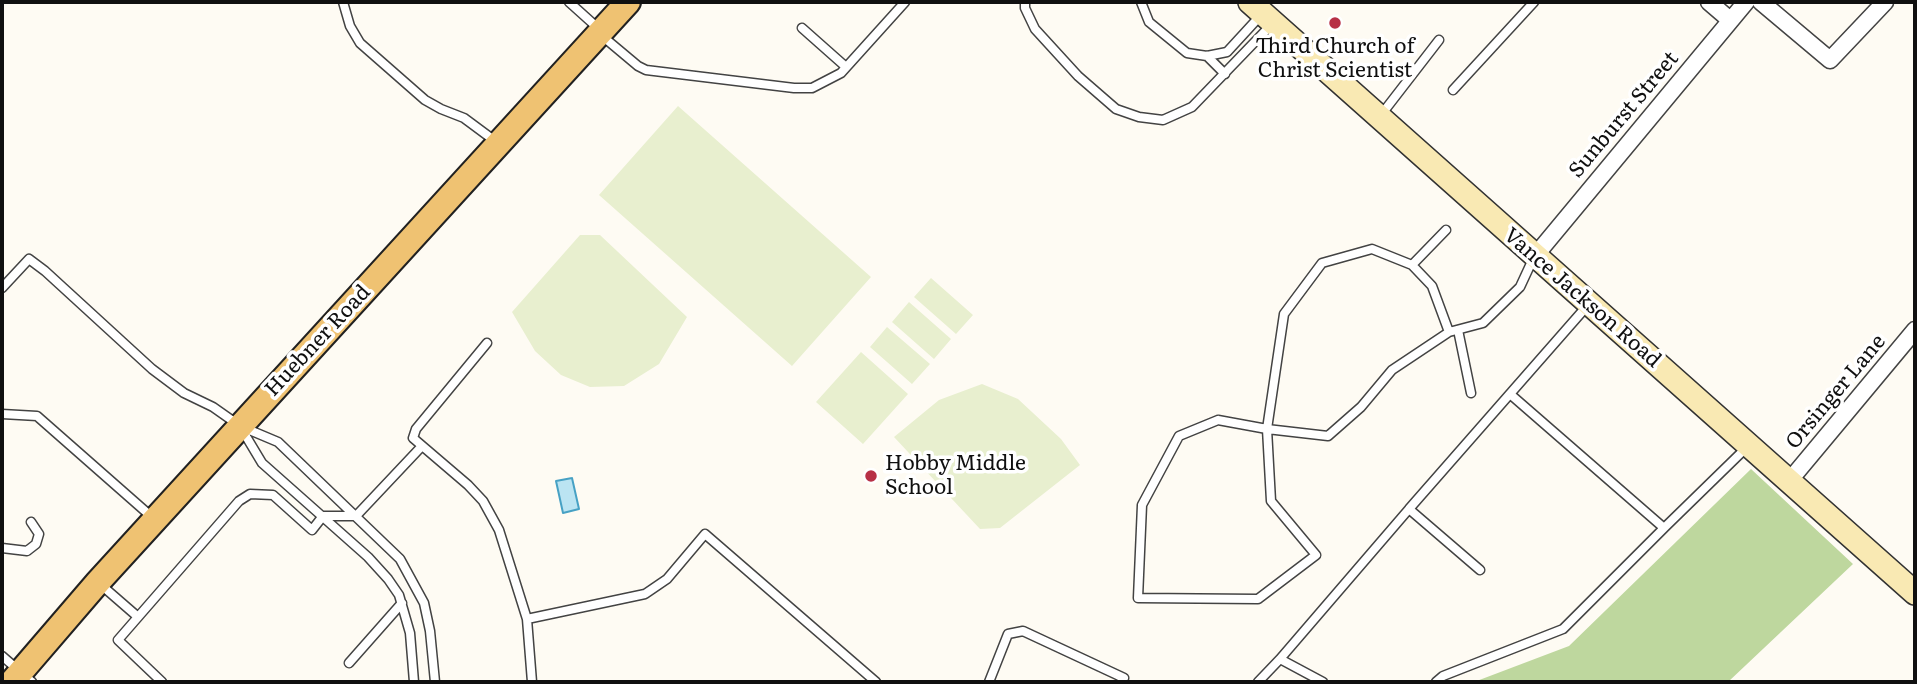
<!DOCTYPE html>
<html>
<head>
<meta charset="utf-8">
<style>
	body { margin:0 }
	#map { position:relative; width:1917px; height:684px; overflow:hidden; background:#fefbf3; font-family:Literata,serif }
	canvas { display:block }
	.frame { position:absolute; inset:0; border:4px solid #101010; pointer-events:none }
</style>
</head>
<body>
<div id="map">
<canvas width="1917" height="684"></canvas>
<div class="frame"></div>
</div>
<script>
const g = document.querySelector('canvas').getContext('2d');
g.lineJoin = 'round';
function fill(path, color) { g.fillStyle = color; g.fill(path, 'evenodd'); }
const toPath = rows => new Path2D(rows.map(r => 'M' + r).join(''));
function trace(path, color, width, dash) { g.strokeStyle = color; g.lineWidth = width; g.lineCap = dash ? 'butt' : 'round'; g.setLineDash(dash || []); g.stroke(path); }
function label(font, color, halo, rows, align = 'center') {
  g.font = font + ' Literata,serif'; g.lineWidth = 7; g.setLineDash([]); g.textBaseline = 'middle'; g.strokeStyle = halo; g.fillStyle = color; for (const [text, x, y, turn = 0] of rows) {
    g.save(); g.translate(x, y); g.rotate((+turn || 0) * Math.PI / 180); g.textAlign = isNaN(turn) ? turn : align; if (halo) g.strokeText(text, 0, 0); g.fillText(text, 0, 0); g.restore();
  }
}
const forest = toPath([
	[1751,469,1853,564,1728,682,1474,682,1569,646]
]);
const pitch = toPath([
	[678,106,871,277,792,366,599,195],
	[580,235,600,235,687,317,659,364,624,386,590,387,561,375,535,351,512,312],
	[931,278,973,315,956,334,914,297],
	[909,302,951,339,934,359,892,322],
	[887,327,930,364,912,384,870,347],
	[861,352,908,394,863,444,816,402],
	[982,384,1018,399,1061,439,1080,465,1000,528,980,529,894,437,939,400]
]);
const water = toPath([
	[572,478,579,509,563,513,556,481,572,478]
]);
const service = toPath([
	[343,2,350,26,360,43,425,100,441,109,464,118,495,141],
	[569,2,599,29],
	[1025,2,1025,8,1035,29,1078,76,1116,109,1139,117,1163,120,1192,107,1272,24],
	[1141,2,1149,22,1187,53,1207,56,1227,52,1261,15],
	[802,28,846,67],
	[601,35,638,66,646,70,794,88,812,88,841,73,905,2],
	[1207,56,1225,74],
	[1453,90,1534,2],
	[1381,115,1439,40],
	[1446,230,1412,265,1432,286,1449,332,1483,323,1520,287,1533,259],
	[1412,265,1372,249,1322,263,1284,314,1267,429,1328,436,1361,407,1392,370,1449,332],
	[2,288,29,259,45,271,152,369,184,393,213,407,240,426,278,442,400,559,424,603,430,631,435,682],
	[1458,330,1471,393],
	[487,343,416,429,413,438,468,485,483,501,499,530,527,619,532,682],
	[1510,394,1664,528,1746,448],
	[2,414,37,416,153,518],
	[1218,420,1267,429,1271,501,1316,555,1258,599,1138,598,1142,505,1179,436,1218,420],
	[241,428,262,463,368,557,388,579,399,595,410,633,414,682],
	[2,548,27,551,36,544,39,534,31,522],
	[1480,570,1409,509,1587,306],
	[100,584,138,617],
	[527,619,645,594,667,579,705,534,876,682],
	[2,656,32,682],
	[349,663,402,603],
	[162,682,118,640,239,501,250,494,273,495,312,530,323,516,356,516,422,446],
	[989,682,1008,634,1023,631,1124,678,1121,682],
	[1258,682,1280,659],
	[1323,682,1280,659,1409,509],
	[1436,682,1443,676,1563,629,1664,528]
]);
const minor = toPath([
	[1709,2,1730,20],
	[1761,2,1830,60,1885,2],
	[1535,256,1746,2],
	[1790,480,1915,330]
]);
const secondary = toPath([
	[1250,2,1915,593]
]);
const primary = toPath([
	[12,682,98,582,628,2]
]);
const markers = [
	[1335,23,7,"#b73046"],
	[871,476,7,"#b73046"]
];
const poiNames = [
	["Third Church of",1335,47],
	["Christ Scientist",1335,71],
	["Hobby Middle",885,464,"left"],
	["School",885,488,"left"]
];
const streetNames = [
	["Sunburst Street",1624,115,-50],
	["Vance Jackson Road",1582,298,41],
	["Huebner Road",318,341,-47],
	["Orsinger Lane",1836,392,-50]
];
fill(forest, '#bed79e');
fill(pitch, '#e8efcf');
fill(water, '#bbe4f2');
trace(water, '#47a1c4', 2);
trace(service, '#434343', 11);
trace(minor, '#434343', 19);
trace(secondary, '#323232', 26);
trace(primary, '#212121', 28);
trace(service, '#fff', 8);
trace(minor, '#fff', 16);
trace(secondary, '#f9e9b3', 23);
trace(primary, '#efc272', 24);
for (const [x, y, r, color] of markers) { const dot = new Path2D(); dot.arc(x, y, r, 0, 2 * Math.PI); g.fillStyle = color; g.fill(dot); trace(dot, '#fff', 2.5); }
label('21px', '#101010', '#fff', poiNames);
label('21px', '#101010', '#fff', streetNames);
</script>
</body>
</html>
